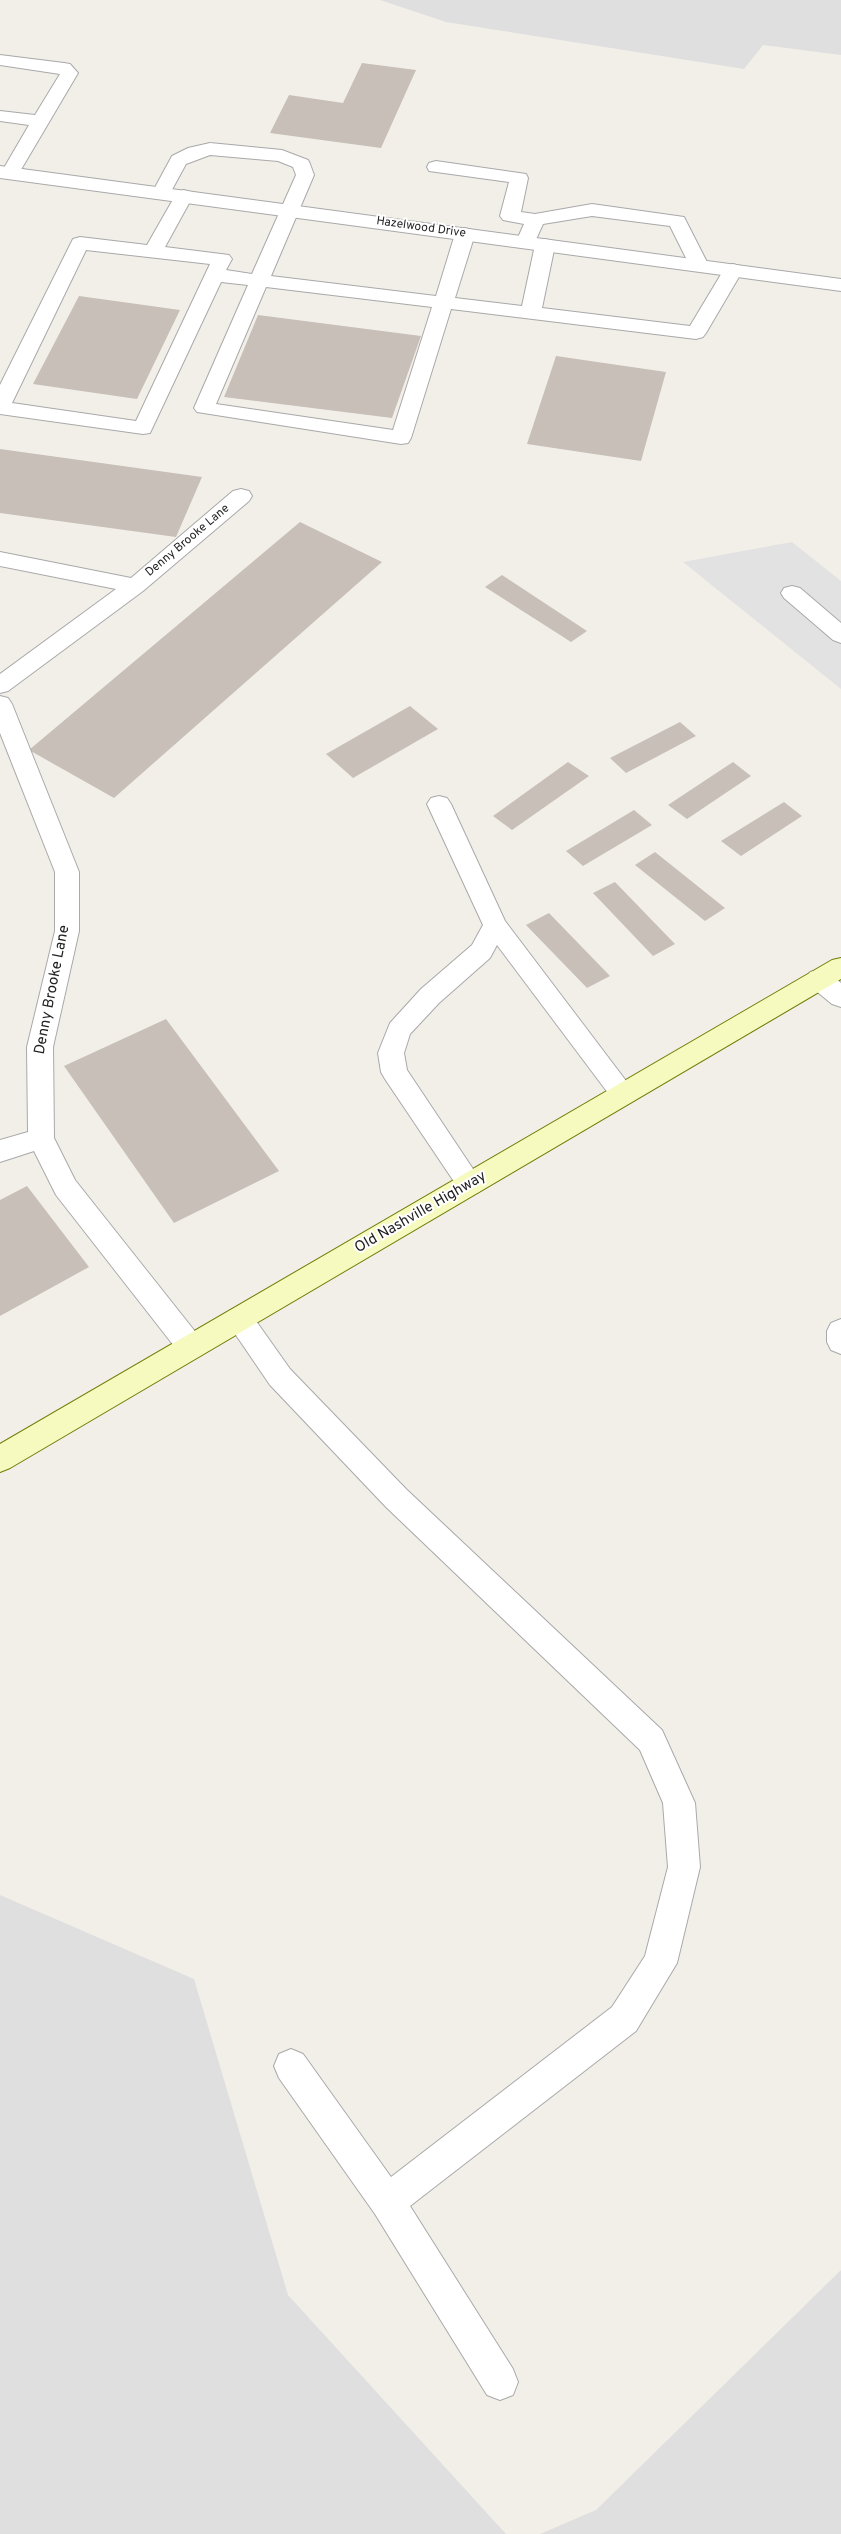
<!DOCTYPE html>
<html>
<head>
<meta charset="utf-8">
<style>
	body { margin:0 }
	canvas { display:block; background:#f2efe9 }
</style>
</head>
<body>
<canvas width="841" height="2534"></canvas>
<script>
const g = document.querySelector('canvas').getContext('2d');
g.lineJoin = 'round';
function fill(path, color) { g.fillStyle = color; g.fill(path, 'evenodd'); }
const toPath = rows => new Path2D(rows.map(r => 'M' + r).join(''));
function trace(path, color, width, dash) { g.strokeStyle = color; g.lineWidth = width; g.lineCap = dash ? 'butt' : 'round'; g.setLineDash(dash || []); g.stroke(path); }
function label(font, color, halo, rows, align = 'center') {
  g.font = font + ' Overpass,sans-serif'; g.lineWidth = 4; g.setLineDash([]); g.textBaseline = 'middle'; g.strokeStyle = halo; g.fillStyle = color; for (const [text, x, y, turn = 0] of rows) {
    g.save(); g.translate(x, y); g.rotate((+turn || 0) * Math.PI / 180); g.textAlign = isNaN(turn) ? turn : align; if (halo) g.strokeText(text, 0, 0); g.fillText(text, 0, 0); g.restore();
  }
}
const residential = toPath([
	[380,0,841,0,841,55,763,45,744,69,446,22],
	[0,1895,194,1979,288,2295,506,2534,0,2534],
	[841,2270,841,2534,540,2534,596,2510]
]);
const parking = toPath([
	[792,542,841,581,841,689,683,562]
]);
const building = toPath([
	[362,63,416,70,381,148,270,133,289,95,343,103],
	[79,296,180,310,137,399,33,384],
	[258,315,421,336,392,418,224,397],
	[556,356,666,372,641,461,527,444],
	[0,449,202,477,176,537,0,513],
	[300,522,382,562,114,798,29,750],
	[502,575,587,631,571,642,485,587],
	[410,706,438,729,353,778,326,754],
	[680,722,696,736,626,773,610,758],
	[568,762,589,776,512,830,493,816],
	[733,762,751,776,687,819,668,805],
	[784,802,802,816,741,856,721,841],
	[634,810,652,825,583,866,566,851],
	[655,852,725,908,705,921,635,865],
	[615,882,675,944,653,956,593,893],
	[549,913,610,976,587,988,526,925],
	[166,1019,279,1171,174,1223,64,1066],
	[27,1186,89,1267,0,1316,0,1200]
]);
const service = toPath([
	[0,55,64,63,70,64,78,73,19,173,17,177,10,179,3,177,1,173,29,125,0,121,0,111,35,115,60,74,0,65,0,55],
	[210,143,282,150,308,160,310,164,314,175,271,276,436,296,455,234,458,230,465,228,472,230,475,234,455,298,522,306,535,245,538,241,545,239,552,241,555,245,542,308,690,326,726,266,733,264,740,266,743,270,706,333,703,337,696,339,451,309,411,438,408,443,401,444,197,412,194,408,248,285,221,282,150,433,143,434,0,414,0,385,73,239,80,237,147,245,175,196,177,192,184,190,191,192,193,196,165,247,229,255,232,259,226,270,252,274,296,175,293,167,278,161,210,155,186,164,168,197,154,197,152,193,172,156,188,148,210,143],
	[86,250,210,264,136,421,12,403,86,250],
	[266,287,432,307,393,430,216,404,266,287],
	[436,161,526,174,528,178,521,212,535,214,592,204,684,217,709,266,706,270,692,270,670,226,592,216,543,224,533,246,519,246,516,242,524,224,503,220,500,216,509,182,429,171,427,167,429,163,436,161],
	[241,489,249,491,252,496,249,501,143,591,8,691,0,693,0,674,116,589,0,566,0,552,131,578,233,491,241,489],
	[792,586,800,588,841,623,841,643,833,640,784,598,781,593,784,588,792,586],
	[0,696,8,698,12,704,79,872,79,931,53,1047,54,1138,75,1180,201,1339,205,1347,201,1355,191,1359,181,1355,56,1195,34,1151,0,1162,0,1140,28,1132,27,1047,55,931,55,872,0,733,0,696],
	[439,796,447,798,451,804,505,921,636,1094,632,1101,623,1104,614,1101,497,945,490,958,439,1003,410,1034,404,1053,407,1070,483,1184,479,1192,470,1195,461,1192,385,1079,381,1072,378,1053,390,1023,421,989,472,945,483,925,427,804,431,798,439,796],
	[819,970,828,972,841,983,841,1007,832,1004,810,986,806,979,810,972,819,970],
	[841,1319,841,1354,831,1350,827,1342,827,1331,831,1323,841,1319]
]);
const minor = toPath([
	[239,1307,249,1311,290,1369,406,1489,662,1730,695,1803,700,1867,677,1963,636,2031,410,2206,513,2369,518,2382,513,2395,500,2400,487,2395,375,2214,279,2078,274,2066,279,2054,291,2049,303,2054,391,2177,612,2007,645,1956,668,1867,663,1803,640,1750,386,1507,270,1385,225,1319,229,1311,239,1307]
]);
const tertiary = toPath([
	[0,166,841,279,841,291,0,178,0,166]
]);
const secondary = toPath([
	[841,958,841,979,10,1468,0,1472,0,1444,832,960,841,958]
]);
const farStreetnames = [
	["Hazelwood Drive",421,228,8],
	["Denny Brooke Lane",188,541,-40]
];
const streetNames = [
	["Denny Brooke Lane",53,990,-79],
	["Old Nashville Highway",421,1213,-30]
];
fill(residential, '#e0dfdf');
fill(parking, '#e2e2e2');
fill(building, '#c7bfb8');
trace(service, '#a9a9a9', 2);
trace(minor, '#a9a9a9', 2);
trace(tertiary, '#a9a9a9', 2);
trace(secondary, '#707d05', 2);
fill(service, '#fff');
fill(minor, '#fff');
fill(tertiary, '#fff');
fill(secondary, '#f7fabf');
label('12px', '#222', '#fff', farStreetnames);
label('15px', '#222', '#fff', streetNames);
</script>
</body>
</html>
